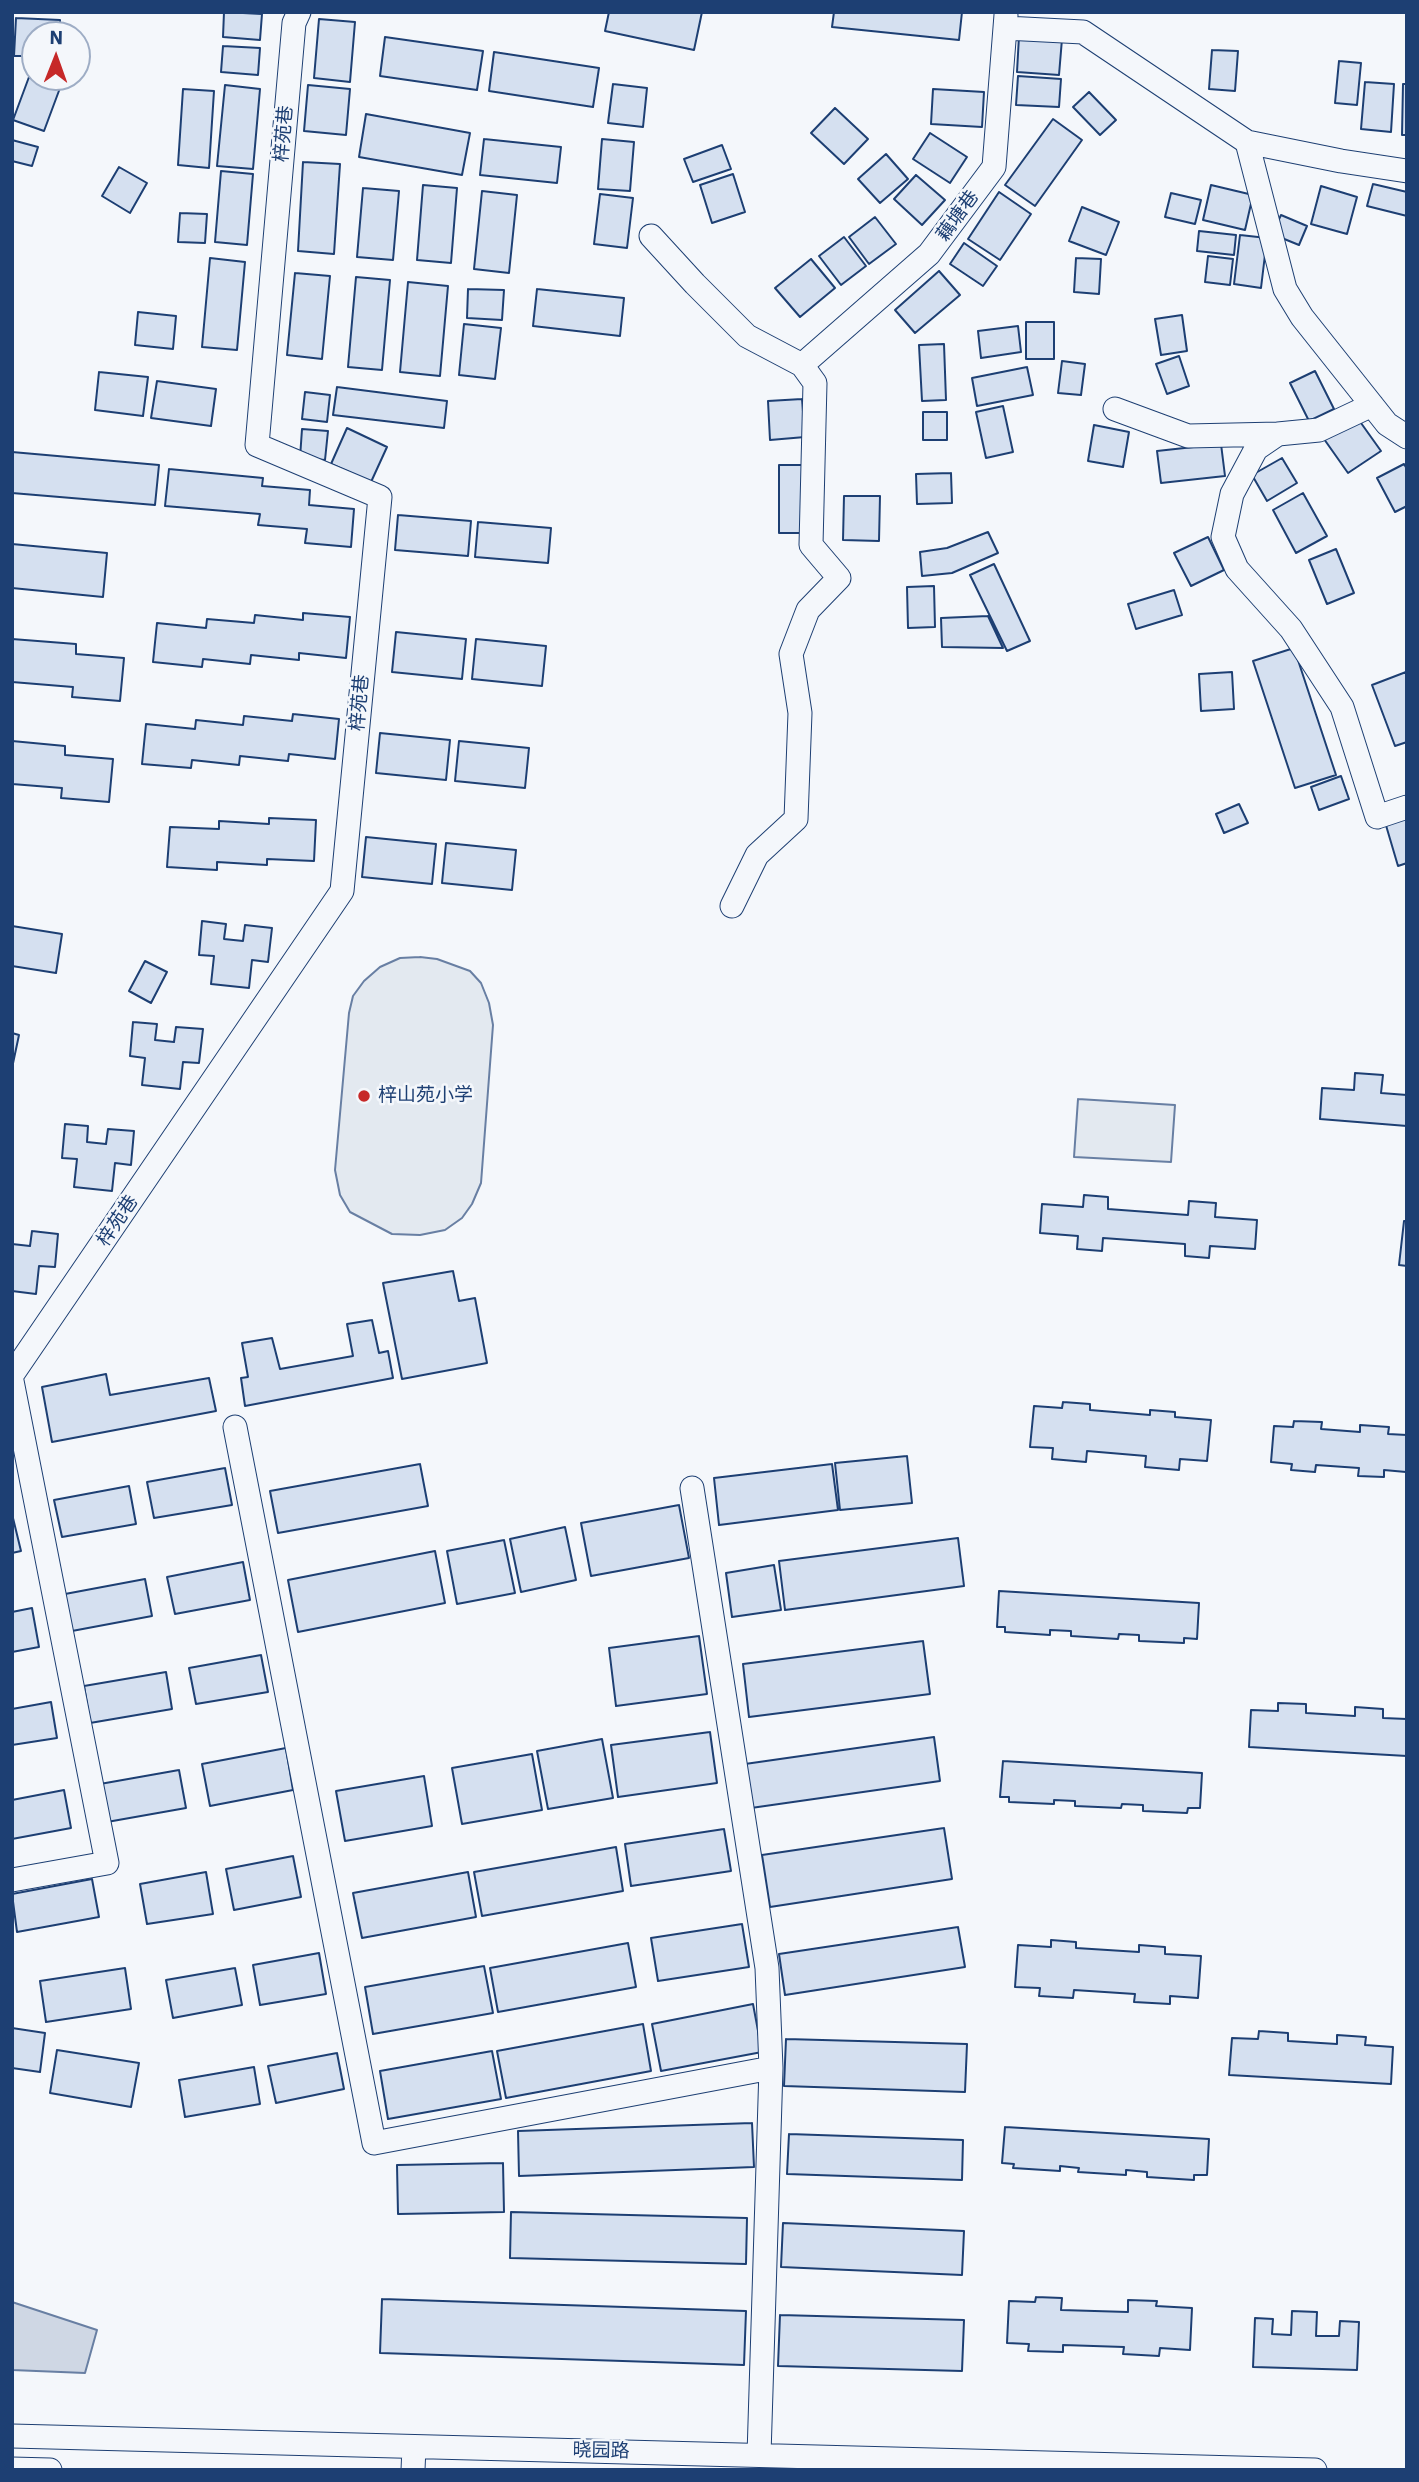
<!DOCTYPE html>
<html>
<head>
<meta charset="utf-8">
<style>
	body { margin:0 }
	#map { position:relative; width:1419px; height:2482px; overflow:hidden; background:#f4f7fb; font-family:"IBM Plex Sans",sans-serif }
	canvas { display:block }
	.frame { position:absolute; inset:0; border:14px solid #1d3f73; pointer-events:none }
	.north { position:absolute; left:21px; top:21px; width:70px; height:70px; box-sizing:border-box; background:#f4f7fb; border:2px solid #9eadc5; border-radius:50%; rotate:1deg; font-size:19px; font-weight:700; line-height:28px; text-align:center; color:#1d3f73 }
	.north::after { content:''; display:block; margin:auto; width:24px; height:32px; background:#c62828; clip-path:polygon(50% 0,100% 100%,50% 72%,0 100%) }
</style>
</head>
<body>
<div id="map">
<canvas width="1419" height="2482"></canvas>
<div class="frame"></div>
<div class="north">N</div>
</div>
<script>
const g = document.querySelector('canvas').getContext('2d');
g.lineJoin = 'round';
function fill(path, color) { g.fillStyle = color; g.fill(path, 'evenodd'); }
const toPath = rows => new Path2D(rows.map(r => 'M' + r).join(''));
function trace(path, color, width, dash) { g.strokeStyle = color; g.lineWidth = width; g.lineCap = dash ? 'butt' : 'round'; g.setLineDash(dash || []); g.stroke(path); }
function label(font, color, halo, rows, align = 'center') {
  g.font = font + ' "IBM Plex Sans","Noto Sans SC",sans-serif'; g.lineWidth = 5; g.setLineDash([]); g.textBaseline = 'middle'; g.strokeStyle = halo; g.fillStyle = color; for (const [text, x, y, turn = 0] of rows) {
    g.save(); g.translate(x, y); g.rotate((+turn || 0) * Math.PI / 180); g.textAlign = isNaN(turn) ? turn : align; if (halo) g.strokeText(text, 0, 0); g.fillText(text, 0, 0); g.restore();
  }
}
const green = toPath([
	[420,957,437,959,470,971,481,983,489,1003,493,1025,481,1183,472,1204,462,1218,445,1230,420,1235,392,1234,350,1212,340,1195,335,1170,349,1013,353,996,364,981,380,967,400,958,420,957],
	[1078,1099,1175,1105,1171,1162,1074,1157,1078,1099]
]);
const water = toPath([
	[12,2302,97,2330,85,2373,12,2370,12,2302]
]);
const building = toPath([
	[224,12,262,14,260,40,223,37,224,12],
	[609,12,702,12,694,50,605,31,609,12],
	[834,12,962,12,959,40,832,27,834,12],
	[16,18,60,20,60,35,35,35,35,56,14,56,16,18],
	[319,19,355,22,350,82,314,78,319,19],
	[1019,36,1062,39,1059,75,1017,72,1019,36],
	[385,37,483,51,477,90,380,76,385,37],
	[223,46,260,48,258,75,221,72,223,46],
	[1212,50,1238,51,1235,91,1209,89,1212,50],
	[494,52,599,68,593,107,489,91,494,52],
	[1339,61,1361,63,1357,105,1335,103,1339,61],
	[1018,76,1061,79,1059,107,1016,105,1018,76],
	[29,77,60,88,44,131,13,120,29,77],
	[1365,82,1394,84,1391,132,1361,129,1365,82],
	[613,84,647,88,643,127,608,123,613,84],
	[1403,84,1407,84,1407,135,1402,135,1403,84],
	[225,85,260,89,253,169,217,166,225,85],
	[308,85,350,89,346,135,304,131,308,85],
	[183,89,214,91,209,168,178,165,183,89],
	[933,89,984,92,982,127,931,124,933,89],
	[1089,92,1116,120,1100,135,1073,107,1089,92],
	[835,108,868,139,844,164,811,133,835,108],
	[366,114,470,133,462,175,359,157,366,114],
	[1053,119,1082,140,1035,206,1005,185,1053,119],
	[930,133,967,157,950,183,913,159,930,133],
	[484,139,561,147,557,183,480,175,484,139],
	[602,139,634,142,630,191,598,189,602,139],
	[12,140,38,147,32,166,12,161,12,140],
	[722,145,731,169,693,182,684,159,722,145],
	[886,154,908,179,880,203,858,179,886,154],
	[303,162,340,164,334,254,298,251,303,162],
	[119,167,147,183,130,213,102,196,119,167],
	[221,171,253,174,247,245,215,242,221,171],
	[733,174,745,212,712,223,700,185,733,174],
	[916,175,945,200,922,225,894,199,916,175],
	[1373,184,1407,192,1407,216,1367,206,1373,184],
	[423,185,457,188,451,263,417,260,423,185],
	[1211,185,1253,195,1245,230,1203,220,1211,185],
	[1321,186,1357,197,1347,234,1311,224,1321,186],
	[363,188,399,191,393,260,357,257,363,188],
	[482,191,517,195,509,273,474,269,482,191],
	[999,192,1031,214,1000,260,968,239,999,192],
	[1171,193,1201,200,1195,224,1165,217,1171,193],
	[600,194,633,198,627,248,594,244,600,194],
	[1082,207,1119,222,1106,255,1069,241,1082,207],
	[180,213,207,214,205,243,178,242,180,213],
	[1281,215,1307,226,1299,245,1272,234,1281,215],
	[875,217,896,244,869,264,849,237,875,217],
	[1199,231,1236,235,1234,255,1197,251,1199,231],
	[1240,235,1267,238,1261,288,1234,284,1240,235],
	[844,237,866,266,841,285,819,256,844,237],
	[964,243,997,266,983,286,950,264,964,243],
	[1208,256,1233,259,1230,285,1205,282,1208,256],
	[210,258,245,262,237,350,202,347,210,258],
	[1076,258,1101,259,1099,294,1074,292,1076,258],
	[811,259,835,288,800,317,775,288,811,259],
	[939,271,960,295,915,333,895,310,939,271],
	[295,273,330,276,322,359,287,355,295,273],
	[356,277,390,280,382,370,348,367,356,277],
	[408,282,448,286,440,376,400,372,408,282],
	[468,289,504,290,502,320,467,318,468,289],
	[537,289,624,298,620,336,533,326,537,289],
	[138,312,176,316,173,349,135,345,138,312],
	[1182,315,1187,351,1161,355,1155,319,1182,315],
	[1026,322,1054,322,1054,359,1026,359,1026,322],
	[464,324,501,328,495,379,459,375,464,324],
	[1018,326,1021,352,981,358,978,331,1018,326],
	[944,344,946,400,922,401,919,345,944,344],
	[1179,356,1189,386,1167,394,1156,364,1179,356],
	[1062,361,1085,364,1081,395,1058,393,1062,361],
	[1027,367,1033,395,977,406,972,378,1027,367],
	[1315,371,1334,409,1309,421,1290,383,1315,371],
	[99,372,148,377,143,416,95,410,99,372],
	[157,381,216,389,211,426,151,418,157,381],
	[337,387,447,401,444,428,333,415,337,387],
	[305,392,330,395,327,422,302,419,305,392],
	[802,399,805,437,770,440,768,401,802,399],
	[1003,406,1013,452,986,458,976,412,1003,406],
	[923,412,947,412,947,440,923,440,923,412],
	[1356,416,1381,451,1348,473,1324,439,1356,416],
	[1094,425,1129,432,1123,467,1088,461,1094,425],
	[347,428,387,447,371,482,331,464,347,428],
	[302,429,328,431,325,460,300,458,302,429],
	[1221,444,1225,476,1161,483,1157,451,1221,444],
	[12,452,159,465,155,505,12,493,12,452],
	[1282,458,1297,483,1267,501,1252,475,1282,458],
	[1404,464,1407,469,1407,506,1395,512,1377,478,1404,464],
	[779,465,807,465,807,533,779,533,779,465],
	[169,469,263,478,262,486,310,490,309,505,354,509,351,547,305,543,307,529,258,525,260,514,165,506,169,469],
	[951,473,952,503,917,504,916,474,951,473],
	[1303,493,1327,536,1296,553,1273,510,1303,493],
	[844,496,880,496,879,541,843,540,844,496],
	[398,515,471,521,468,556,395,550,398,515],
	[478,522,551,528,548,563,475,557,478,522],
	[988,532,998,553,952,573,922,576,920,552,947,548,988,532],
	[1208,537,1224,570,1191,586,1174,553,1208,537],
	[12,544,107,553,103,597,12,588,12,544],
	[1336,549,1354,593,1327,604,1309,560,1336,549],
	[994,564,1030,641,1007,651,970,575,994,564],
	[934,586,935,627,908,628,907,587,934,586],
	[1174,590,1182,615,1136,629,1128,604,1174,590],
	[303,613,350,617,346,658,299,653,299,660,251,655,250,664,203,659,202,667,153,662,157,623,206,628,207,619,254,623,255,615,303,620,303,613],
	[988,616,1003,648,942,647,941,618,988,616],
	[396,632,466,639,462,679,392,672,396,632],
	[12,639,76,644,76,654,124,658,120,701,72,697,73,687,12,682,12,639],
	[476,639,546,646,542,686,472,679,476,639],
	[1294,648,1336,775,1295,788,1253,661,1294,648],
	[1232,672,1234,709,1201,711,1199,674,1232,672],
	[1406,672,1407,742,1395,746,1372,685,1406,672],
	[293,714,339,719,335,759,289,754,288,761,240,756,239,765,192,760,191,768,142,764,146,724,195,729,196,720,243,725,244,716,292,721,293,714],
	[380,733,450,740,446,780,376,773,380,733],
	[12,741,65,746,65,755,113,759,109,802,61,798,62,788,12,784,12,741],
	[459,741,529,748,525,788,455,781,459,741],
	[1341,776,1349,799,1319,810,1311,787,1341,776],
	[1239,804,1248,823,1224,833,1216,814,1239,804],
	[1407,816,1407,863,1398,866,1385,822,1407,816],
	[269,818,316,820,314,861,267,859,267,865,217,862,217,870,167,867,170,827,219,829,219,821,269,824,269,818],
	[366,837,436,844,432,884,362,877,366,837],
	[446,843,516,850,512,890,442,883,446,843],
	[202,921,226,924,224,939,243,941,245,925,272,928,268,962,252,960,249,988,211,984,214,956,199,955,202,921],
	[12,926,62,934,56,973,12,966,12,926],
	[145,961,167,972,151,1003,129,991,145,961],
	[133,1022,157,1024,155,1040,174,1042,176,1027,203,1029,199,1063,183,1062,180,1089,142,1085,145,1058,130,1056,133,1022],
	[12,1033,19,1035,12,1068,12,1033],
	[1355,1073,1383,1075,1381,1093,1407,1095,1407,1126,1320,1119,1322,1088,1354,1090,1355,1073],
	[65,1124,88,1126,87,1142,106,1144,108,1129,134,1131,131,1165,115,1163,112,1191,74,1187,77,1159,62,1158,65,1124],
	[1084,1195,1108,1197,1108,1209,1188,1215,1189,1201,1216,1203,1215,1217,1257,1220,1255,1249,1210,1246,1209,1258,1185,1256,1185,1244,1103,1238,1102,1251,1077,1249,1078,1236,1040,1233,1042,1204,1083,1207,1084,1195],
	[1404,1221,1407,1221,1407,1266,1399,1265,1404,1221],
	[32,1231,58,1234,55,1267,39,1266,36,1294,12,1291,12,1244,30,1246,32,1231],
	[453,1271,459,1301,475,1298,487,1363,402,1379,383,1283,453,1271],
	[372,1320,379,1353,388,1351,393,1378,245,1406,241,1378,248,1377,242,1343,272,1338,280,1369,353,1356,347,1324,372,1320],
	[106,1374,110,1395,209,1378,216,1411,52,1442,42,1387,106,1374],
	[1063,1402,1090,1404,1090,1410,1150,1415,1150,1410,1175,1412,1175,1417,1211,1420,1207,1461,1180,1459,1179,1470,1145,1467,1146,1456,1087,1451,1086,1462,1052,1459,1053,1448,1030,1447,1034,1406,1062,1408,1063,1402],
	[1294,1421,1322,1422,1321,1429,1360,1432,1360,1425,1389,1427,1388,1434,1407,1435,1406,1472,1384,1470,1384,1477,1358,1476,1359,1468,1316,1465,1315,1472,1291,1470,1292,1464,1271,1462,1274,1426,1293,1427,1294,1421],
	[907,1456,912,1503,840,1510,835,1463,907,1456],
	[420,1464,428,1506,278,1533,270,1491,420,1464],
	[832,1464,838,1510,719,1525,714,1478,832,1464],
	[225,1468,232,1505,154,1518,147,1482,225,1468],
	[129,1486,136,1524,62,1537,54,1500,129,1486],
	[679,1505,689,1558,591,1576,581,1523,679,1505],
	[12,1514,21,1551,12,1553,12,1514],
	[565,1527,576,1580,521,1592,510,1539,565,1527],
	[958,1538,964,1586,785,1610,779,1561,958,1538],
	[504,1540,515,1593,457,1604,447,1551,504,1540],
	[435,1551,445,1603,298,1632,288,1580,435,1551],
	[243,1562,250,1600,175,1614,167,1577,243,1562],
	[774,1565,781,1610,732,1617,726,1573,774,1565],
	[145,1579,152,1616,72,1631,65,1594,145,1579],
	[999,1591,1199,1603,1197,1639,1184,1638,1184,1643,1139,1641,1139,1635,1119,1634,1118,1639,1071,1636,1071,1631,1050,1630,1050,1635,1005,1632,1005,1627,997,1627,999,1591],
	[32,1608,39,1647,12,1652,12,1612,32,1608],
	[699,1636,707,1694,616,1706,609,1648,699,1636],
	[923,1641,930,1694,749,1717,743,1664,923,1641],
	[261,1655,268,1692,196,1704,189,1668,261,1655],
	[166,1672,172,1709,90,1723,84,1686,166,1672],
	[51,1702,57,1738,12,1745,12,1709,51,1702],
	[1278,1703,1306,1704,1306,1713,1355,1716,1355,1707,1383,1709,1383,1718,1407,1719,1407,1756,1249,1747,1251,1710,1278,1711,1278,1703],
	[710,1732,717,1783,618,1797,611,1745,710,1732],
	[934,1737,940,1781,751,1808,745,1764,934,1737],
	[602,1739,613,1798,548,1809,537,1751,602,1739],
	[286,1748,293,1790,210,1806,202,1764,286,1748],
	[532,1754,542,1810,462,1824,452,1768,532,1754],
	[1003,1761,1202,1773,1200,1808,1188,1808,1187,1813,1143,1811,1143,1805,1122,1804,1121,1808,1075,1806,1075,1801,1054,1800,1054,1804,1009,1802,1009,1797,1000,1797,1003,1761],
	[179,1770,186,1808,107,1822,100,1784,179,1770],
	[424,1776,432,1826,345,1841,336,1791,424,1776],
	[64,1790,71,1828,12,1839,12,1800,64,1790],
	[944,1828,952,1879,770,1907,762,1855,944,1828],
	[724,1829,731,1871,631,1886,625,1844,724,1829],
	[616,1847,623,1891,482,1916,474,1872,616,1847],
	[293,1856,301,1897,234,1910,226,1869,293,1856],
	[206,1872,213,1914,147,1924,140,1884,206,1872],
	[468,1872,476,1917,362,1938,353,1893,468,1872],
	[92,1879,99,1917,17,1932,12,1894,92,1879],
	[742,1924,749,1967,658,1981,651,1938,742,1924],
	[958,1927,965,1967,785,1995,779,1954,958,1927],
	[1051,1940,1076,1942,1076,1948,1139,1952,1139,1945,1165,1947,1165,1954,1201,1956,1198,1998,1170,1996,1170,2004,1134,2002,1135,1994,1074,1990,1073,1998,1039,1996,1040,1988,1015,1987,1018,1945,1051,1947,1051,1940],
	[628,1943,636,1987,498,2012,490,1968,628,1943],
	[319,1953,326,1994,260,2005,253,1965,319,1953],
	[484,1966,493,2013,373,2034,365,1987,484,1966],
	[125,1968,131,2009,46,2022,40,1981,125,1968],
	[235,1968,242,2005,173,2018,166,1980,235,1968],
	[753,2004,762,2052,661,2071,652,2024,753,2004],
	[643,2024,651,2071,506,2098,497,2051,643,2024],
	[12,2028,45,2033,40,2072,12,2068,12,2028],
	[1259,2031,1288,2033,1288,2041,1337,2044,1337,2035,1366,2037,1365,2045,1393,2047,1391,2084,1229,2075,1232,2038,1258,2039,1259,2031],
	[786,2039,967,2044,965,2092,784,2086,786,2039],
	[57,2050,139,2063,131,2107,50,2093,57,2050],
	[492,2051,501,2099,388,2119,380,2071,492,2051],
	[337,2053,344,2089,276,2103,268,2066,337,2053],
	[254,2067,260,2104,185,2117,179,2080,254,2067],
	[752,2123,754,2167,519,2176,518,2131,752,2123],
	[1005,2127,1209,2139,1207,2175,1194,2175,1194,2180,1147,2177,1147,2172,1126,2170,1126,2175,1078,2172,1079,2168,1060,2166,1060,2171,1013,2168,1014,2164,1002,2163,1005,2127],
	[789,2134,963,2140,962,2180,787,2174,789,2134],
	[503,2163,504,2212,398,2214,397,2165,503,2163],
	[511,2212,747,2218,746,2264,510,2258,511,2212],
	[783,2223,964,2231,962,2275,781,2267,783,2223],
	[1036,2297,1062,2298,1061,2310,1128,2312,1128,2300,1157,2301,1156,2306,1192,2308,1190,2350,1160,2348,1159,2356,1123,2354,1124,2347,1063,2345,1063,2352,1028,2351,1029,2344,1007,2343,1009,2301,1035,2302,1036,2297],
	[382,2299,746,2311,744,2365,380,2353,382,2299],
	[1292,2311,1317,2312,1316,2336,1339,2336,1340,2321,1359,2322,1357,2370,1253,2367,1255,2318,1273,2319,1272,2334,1291,2335,1292,2311],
	[780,2315,964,2320,962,2371,778,2366,780,2315]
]);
const minor = toPath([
	[1005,28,1083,32,1247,142,1341,161,1407,171],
	[1247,142,1285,289,1302,317,1387,424,1407,437],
	[651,236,695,284,747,336,802,365,815,383,811,545,839,578,808,610,791,654,800,713,796,819,757,855,732,906],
	[802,365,929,254,994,167,1006,15],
	[1372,405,1319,430,1278,434,1256,449,1232,494,1223,537,1237,569,1291,629,1342,707,1377,817,1407,807],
	[1115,409,1188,436,1278,434],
	[12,1375,342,891,380,497,257,445,294,23,299,12],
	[12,1381,107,1863,12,1880],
	[235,1427,374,2143,771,2068],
	[692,1488,767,1968,771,2068,759,2455],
	[12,2436,1315,2470],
	[12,2469,50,2470],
	[413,2470,414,2447]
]);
const markers = [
	[364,1096,7,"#c62828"]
];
const streetNames = [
	["梓苑巷",284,134,-85],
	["藕塘巷",958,216,-54],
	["梓苑巷",360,703,-85],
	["梓苑巷",118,1221,-56],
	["晓园路",601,2451,1]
];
const poiNames = [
	["梓山苑小学",378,1096]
];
fill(green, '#e3e9f0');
trace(green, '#687fa3', 2);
fill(water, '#cfd7e4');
trace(water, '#687fa3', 2);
fill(building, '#d5e0f0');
trace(building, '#1d3f73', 2);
trace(minor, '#1d3f73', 25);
trace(minor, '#f4f7fb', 23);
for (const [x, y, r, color] of markers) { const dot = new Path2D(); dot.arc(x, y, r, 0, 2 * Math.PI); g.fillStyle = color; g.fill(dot); trace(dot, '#f4f7fb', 2.5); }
label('19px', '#1d3f73', '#f4f7fb', streetNames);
label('19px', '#1d3f73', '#f4f7fb', poiNames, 'left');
</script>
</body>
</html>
